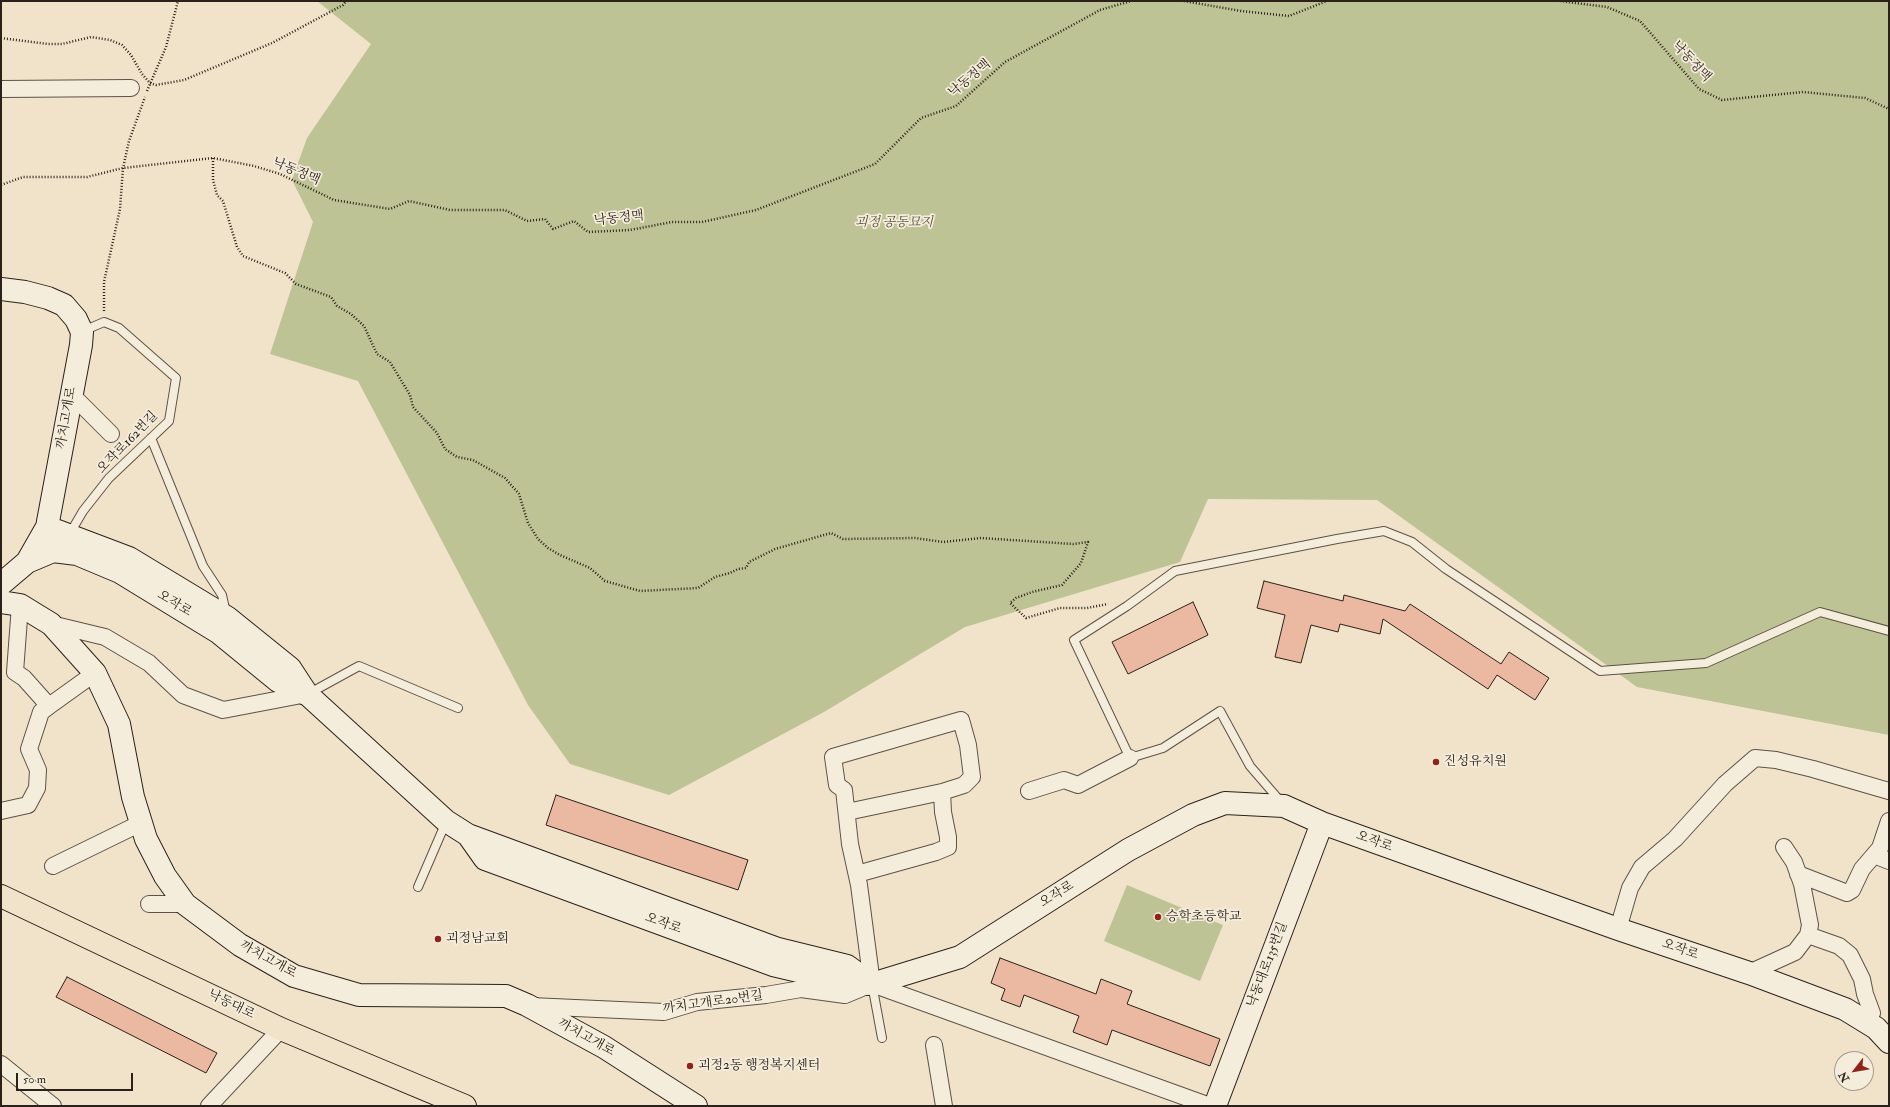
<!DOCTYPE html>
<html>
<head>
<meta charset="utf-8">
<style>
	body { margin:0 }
	#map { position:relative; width:1890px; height:1107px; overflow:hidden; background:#f0e3c9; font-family:"IM FELL Double Pica",serif }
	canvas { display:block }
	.frame { position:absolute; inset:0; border:2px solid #2c211a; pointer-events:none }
	.north { position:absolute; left:1834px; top:1051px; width:40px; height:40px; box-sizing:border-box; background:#f5eddc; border:1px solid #a59b8e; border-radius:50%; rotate:239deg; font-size:11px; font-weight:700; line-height:16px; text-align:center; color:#2c211a }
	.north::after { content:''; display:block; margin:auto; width:14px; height:18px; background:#8f2418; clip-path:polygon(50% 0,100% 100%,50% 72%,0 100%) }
	.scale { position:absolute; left:16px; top:1073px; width:117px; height:18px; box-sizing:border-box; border:2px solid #2c211a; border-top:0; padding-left:5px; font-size:12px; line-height:14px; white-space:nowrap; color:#2c211a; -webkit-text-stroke:3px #f5eddc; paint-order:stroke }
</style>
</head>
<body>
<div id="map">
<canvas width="1890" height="1107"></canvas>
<div class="frame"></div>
<div class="north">N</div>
<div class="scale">50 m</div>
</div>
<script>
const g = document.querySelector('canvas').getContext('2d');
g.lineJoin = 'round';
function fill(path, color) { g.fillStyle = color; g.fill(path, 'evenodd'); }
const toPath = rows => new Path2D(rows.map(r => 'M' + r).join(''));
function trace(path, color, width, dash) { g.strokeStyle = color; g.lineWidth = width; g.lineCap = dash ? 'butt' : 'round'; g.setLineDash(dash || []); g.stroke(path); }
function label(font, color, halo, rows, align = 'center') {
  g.font = font + ' "IM FELL Double Pica","Noto Serif KR",serif'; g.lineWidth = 3.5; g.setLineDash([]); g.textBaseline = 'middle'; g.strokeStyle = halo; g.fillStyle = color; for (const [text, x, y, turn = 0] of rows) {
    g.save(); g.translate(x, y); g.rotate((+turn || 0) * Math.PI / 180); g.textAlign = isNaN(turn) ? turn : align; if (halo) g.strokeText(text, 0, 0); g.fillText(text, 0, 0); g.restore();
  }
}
const green = toPath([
	[317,1,1889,1,1889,735,1637,687,1377,500,1208,499,1180,562,965,627,824,712,669,795,570,764,528,705,358,381,270,354,313,222,292,180,307,138,371,44],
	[1127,885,1223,925,1200,981,1104,941]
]);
const building = toPath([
	[1264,581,1343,601,1344,595,1405,611,1410,604,1501,664,1509,652,1549,678,1535,700,1497,675,1488,689,1383,619,1380,634,1340,624,1338,632,1311,625,1301,663,1275,657,1285,615,1257,608,1264,581],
	[1193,602,1208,635,1128,674,1112,642,1193,602],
	[556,795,748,860,738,890,546,825,556,795],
	[1000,958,1096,994,1101,979,1132,991,1127,1004,1220,1039,1210,1066,1112,1030,1107,1045,1073,1032,1079,1016,1024,995,1020,1007,1001,1000,1005,989,991,983,1000,958],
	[67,977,217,1053,206,1073,56,997,67,977]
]);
const path = toPath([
	[1184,1,1241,11,1289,16,1327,1],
	[1560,1,1607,7,1640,21,1699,89,1722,100,1803,92,1865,98,1889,109],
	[1,38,48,44,62,44,91,37,110,40,122,45,131,55,142,74,150,83,156,85,184,80,272,43,343,5,346,1],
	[147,91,166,47,178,1],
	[213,158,213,180,217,195,223,201,237,247,243,256,285,273,296,284,331,297,337,306,351,314,364,326,377,354,390,362,410,395,413,407,437,433,445,449,457,457,473,460,505,478,519,494,528,523,538,539,548,548,560,555,590,568,605,581,640,591,698,588,715,577,730,573,738,569,746,568,749,562,775,549,831,533,843,539,915,538,943,542,981,538,1073,544,1088,542,1081,563,1062,585,1032,592,1016,598,1010,603,1026,618,1060,608,1087,608,1108,604],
	[1,185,23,177,87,177,123,168,213,158,254,166,280,174,334,200,390,209,409,201,450,210,505,210,527,221,545,219,553,229,574,221,588,232,630,230,672,222,702,222,756,210,875,164,921,118,956,106,1005,62,1100,10,1131,1],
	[104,311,104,282,120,209,123,168,129,141,145,97]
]);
const lane = toPath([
	[151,438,203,566,222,595,226,613],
	[69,535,83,511,109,478,169,421,176,378,119,328,104,322,83,331],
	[308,694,359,666,458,708],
	[1281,802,1250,766,1220,711,1163,748,1130,758,1074,640,1127,606,1175,571,1337,539,1384,531,1412,542,1446,569,1600,671,1706,663,1820,612,1889,631],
	[418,887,446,822],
	[872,984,882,1038]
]);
const street = toPath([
	[1,89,131,88],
	[72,395,111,434],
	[51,624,105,637,149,663,183,695,223,710,307,694],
	[49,706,95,673],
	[1029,791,1064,780,1078,785,1130,758],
	[1,811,28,805,37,788,38,770,29,749,41,712,49,706,24,678,15,672,20,605],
	[847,812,942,792,964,785,972,777,968,745,961,720,833,757,837,785,844,790,850,844,859,885,872,984],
	[1874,855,1889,861],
	[53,866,141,823],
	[857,874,936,852,948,847,948,837,943,812,942,792],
	[1798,874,1847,893,1852,890,1862,869,1880,848,1889,821],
	[149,904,185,904],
	[1618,929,1630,888,1642,867,1675,839,1725,784,1755,758,1776,760,1813,769,1889,791],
	[1808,935,1839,946,1850,955,1862,979,1865,994,1872,1013],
	[1749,973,1795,952,1808,935,1810,925,1802,884,1794,862,1784,847],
	[872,984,1210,1106],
	[531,1006,664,1012,697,1002,766,995,801,989,845,995,869,985],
	[934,1045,944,1106],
	[1,1064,53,1106],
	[209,1106,281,1029]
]);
const secondary = toPath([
	[1,289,25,292,48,298,64,305,76,319,82,332,81,345,47,527,27,562,1,584],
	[47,527,129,558,228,618,290,668,307,694,446,821,468,835,778,949,847,966,872,984],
	[27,562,53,551,77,554,120,572,218,632,278,681,306,694],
	[1,602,20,605,51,624,95,673,119,724,133,797,146,839,165,876,185,904,240,945,294,976,359,995,506,996,527,1005,604,1047,696,1106],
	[468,835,485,859,773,965,849,983,872,984,960,957,1128,850,1193,815,1225,803,1284,806,1322,823,1618,929,1749,973,1845,1009,1876,1028,1889,1042],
	[1215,1106,1322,823]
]);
const primary = toPath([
	[1,896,281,1029,465,1106]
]);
const markers = [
	[1436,762,4,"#8f2418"],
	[1158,917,4,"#8f2418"],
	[438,939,4,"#8f2418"],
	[690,1066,4,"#8f2418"]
];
const streetNames = [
	["낙동정맥",1691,62,47],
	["낙동정맥",970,79,-40],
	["낙동정맥",296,172,23],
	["낙동정맥",619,219,-6],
	["까치고개로",67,418,-80],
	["오작로162번길",128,443,-46],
	["오작로",174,604,31],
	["오작로",1374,842,20],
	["오작로",1057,895,-32],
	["오작로",663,924,20],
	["오작로",1680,950,19],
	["까치고개로",268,960,29],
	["낙동대로135번길",1268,965,-69],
	["까치고개로20번길",713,1003,-8],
	["낙동대로",231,1005,26],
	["까치고개로",586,1038,29]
];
const parkNames = [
	["괴정 공동묘지",894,223]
];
const poiNames = [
	["진성유치원",1444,762],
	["승학초등학교",1166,917],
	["괴정남교회",446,939],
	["괴정2동 행정복지센터",698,1066]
];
fill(green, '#bdc394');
fill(building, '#ebb8a1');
trace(building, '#2c211a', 1);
trace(lane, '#5d5246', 10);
trace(street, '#5d5246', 18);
trace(secondary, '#2c211a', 24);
trace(primary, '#2c211a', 24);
trace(path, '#2c211a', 2.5, [1, 2]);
trace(lane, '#f5eddc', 8);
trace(street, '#f5eddc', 16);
trace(secondary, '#f5eddc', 22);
trace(primary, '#f0e3c9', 22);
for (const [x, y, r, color] of markers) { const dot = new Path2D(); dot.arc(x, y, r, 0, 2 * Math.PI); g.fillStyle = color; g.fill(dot); trace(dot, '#f5eddc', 1.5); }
label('13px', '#2c211a', '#f5eddc', streetNames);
label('italic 13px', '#58523f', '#f5eddc', parkNames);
label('13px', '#2c211a', '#f5eddc', poiNames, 'left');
</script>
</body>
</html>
